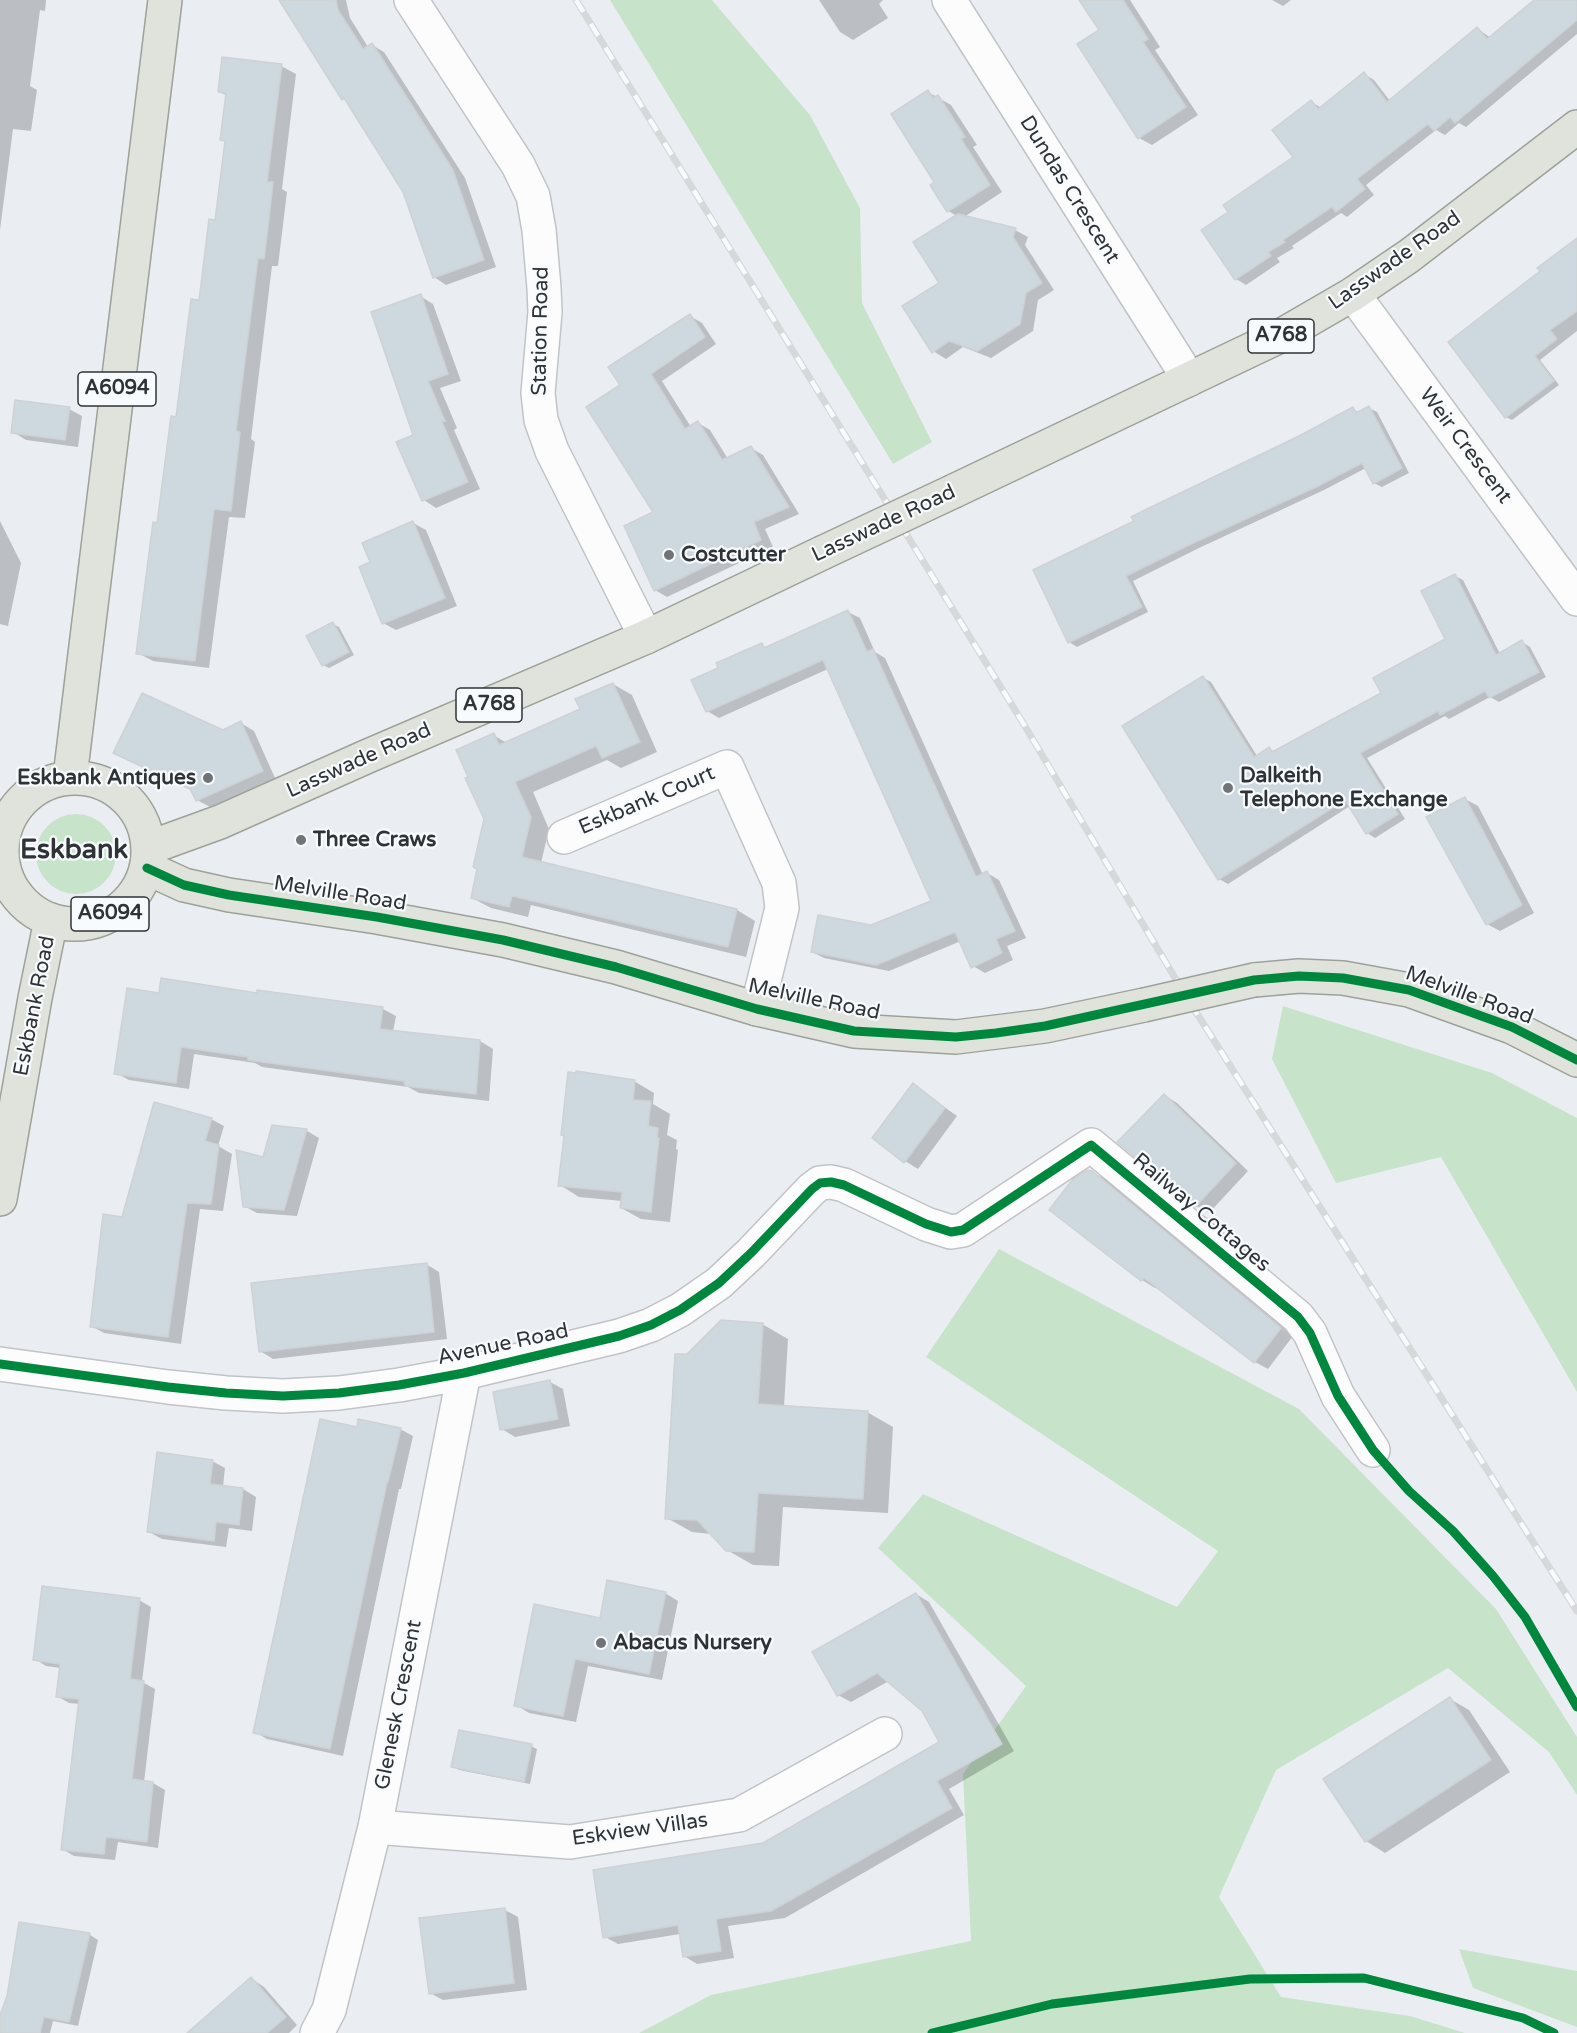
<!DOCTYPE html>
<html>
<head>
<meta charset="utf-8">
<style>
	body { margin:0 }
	canvas { display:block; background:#eaeef2 }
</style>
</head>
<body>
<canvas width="1577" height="2033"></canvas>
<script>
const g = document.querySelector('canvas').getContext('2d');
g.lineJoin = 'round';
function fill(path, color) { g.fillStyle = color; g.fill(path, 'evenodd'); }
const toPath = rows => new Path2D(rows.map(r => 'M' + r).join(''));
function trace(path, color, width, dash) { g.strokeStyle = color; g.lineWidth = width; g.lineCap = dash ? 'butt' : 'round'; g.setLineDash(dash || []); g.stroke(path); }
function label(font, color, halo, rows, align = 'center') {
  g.font = font + ' "Varela Round",sans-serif'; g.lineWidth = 4.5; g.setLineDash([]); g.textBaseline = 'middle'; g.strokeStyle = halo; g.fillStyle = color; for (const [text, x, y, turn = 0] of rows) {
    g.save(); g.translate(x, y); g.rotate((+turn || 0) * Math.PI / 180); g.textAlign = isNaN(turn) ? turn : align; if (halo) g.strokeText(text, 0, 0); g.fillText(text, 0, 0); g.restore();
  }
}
const green = toPath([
	[610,0,712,0,810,115,860,208,862,303,932,442,893,464],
	'36 854a40 40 0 1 1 80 0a40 40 0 1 1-80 0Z',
	[1283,1006,1492,1073,1577,1118,1577,1392,1441,1157,1336,1183,1272,1059],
	[999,1249,1299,1409,1496,1609,1577,1737,1577,1795,1549,1752,1448,1668,1276,1770,1219,1897,1281,1997,1410,2016,1465,2033,639,2033,711,1995,971,1941,963,1774,1026,1686,878,1548,923,1494,1177,1607,1218,1551,926,1357],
	[1459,1949,1577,1971,1577,2027,1473,1988]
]);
const shadow = toPath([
	[0,0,46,0,45,11,40,10,30,86,37,90,31,131,13,129,0,230],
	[287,0,346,0,350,18,368,47,372,45,384,52,465,178,496,267,446,285,434,277,405,192,349,102,343,99],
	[819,0,883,0,879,4,888,18,853,40,840,32],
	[1081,0,1130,0,1160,47,1155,50,1198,115,1152,145,1139,138,1101,30],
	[1272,0,1291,0,1283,6],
	[1541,0,1577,0,1577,34,1466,127,1459,123,1445,135,1436,130,1366,185,1374,195,1347,217,1341,213,1292,246,1294,248,1277,258,1280,262,1246,285,1236,279,1230,213,1295,158,1311,102,1322,108,1364,74,1374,80,1390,101,1478,29,1491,38],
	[281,66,296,74,282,189,287,192,278,266,272,266,251,439,255,442,245,518,229,517,209,668,153,661,138,653,177,419,216,222,226,142,222,139,227,96,220,92],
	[928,92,951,105,977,145,973,147,1002,192,964,217,1015,230,1028,237,1025,245,1054,290,1038,300,1033,331,991,358,963,347,946,359,933,351,942,284,957,216,948,211,936,183],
	[1577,239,1577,331,1540,360,1559,385,1512,420,1506,417],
	[420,296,433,304,461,381,440,388,457,428,454,430,480,489,436,508,424,500,398,443,415,436],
	[690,316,702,323,716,344,662,381,691,427,698,423,710,430,728,459,751,448,763,455,799,514,765,529,773,547,667,597,655,590,655,512,622,386],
	[1369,408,1377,412,1409,473,1382,487,1374,483,1366,468,1324,490,1199,548,1133,581,1148,612,1077,647,1069,642,1035,571,1273,452,1353,409,1359,413],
	[69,409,82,416,78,447,26,440,13,432],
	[0,521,21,563,8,626,0,624],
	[413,523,426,530,457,606,396,630,383,623,372,563],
	[1455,576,1463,580,1500,654,1522,642,1530,647,1546,677,1499,702,1490,697,1449,719,1445,716,1367,758,1405,819,1375,838,1367,833,1350,806,1228,884,1219,879,1203,678,1211,682,1257,756,1269,749,1275,752,1383,694,1447,640],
	[848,612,860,618,875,652,885,658,983,875,987,873,999,880,1026,938,1007,946,1013,960,985,973,973,966,961,941,889,971,824,958,812,952,933,901,828,669,719,718,707,711,720,669,761,645,767,648],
	[333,624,339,627,354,655,329,668,323,665],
	[613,684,632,695,657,752,621,768,607,760,533,792,549,829,541,863,737,910,755,921,746,957,531,905,528,917,491,908,472,898,479,869,493,735,507,743,582,710],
	[241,723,254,731,275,778,210,807,197,800,192,790,223,732],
	[1465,799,1478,806,1534,913,1500,931,1487,924],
	[258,994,383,1009,396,1016,393,1032,480,1041,493,1049,489,1101,419,1093,408,1087,262,1067,255,1063,194,1054,189,1089,129,1080,116,1073,160,995],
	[634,1081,654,1093,653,1104,670,1114,667,1135,677,1140,676,1149,678,1150,670,1222,641,1219,621,1208,622,1201,579,1197,560,1185],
	[913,1085,957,1116,918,1169,905,1161],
	[1164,1095,1177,1103,1248,1171,1209,1213,1196,1206],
	[211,1119,224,1126,218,1146,232,1154,223,1211,200,1209,181,1344,104,1333,91,1326,123,1219],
	[273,1126,307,1131,319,1138,297,1216,257,1213,244,1206,264,1159],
	[1092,1172,1105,1179,1293,1336,1268,1369,1255,1362,1157,1286,1155,1288,1142,1280,1051,1210],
	[426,1264,439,1272,447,1339,273,1359,260,1351],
	[762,1324,788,1339,784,1407,867,1412,893,1427,888,1513,783,1507,779,1566,753,1565,727,1550,711,1534,692,1532,667,1518,687,1356],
	[550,1382,563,1389,570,1426,515,1437,502,1429],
	[358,1429,400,1429,413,1436,401,1489,399,1489,343,1756,267,1739,255,1732],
	[212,1461,225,1468,223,1487,243,1489,256,1497,252,1531,229,1528,226,1547,162,1539,149,1532],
	[665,1593,678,1601,662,1680,588,1666,576,1722,529,1713,516,1705,601,1619],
	[916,1594,929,1602,1014,1751,949,1789,964,1815,785,1918,728,1926,734,1958,697,1964,684,1956,680,1934,618,1944,605,1937,941,1743,923,1710,889,1681,851,1702,838,1695],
	[139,1600,151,1607,142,1682,155,1689,144,1782,153,1783,165,1790,158,1848,118,1842,115,1860,74,1856,62,1849,80,1704,69,1703,57,1696,61,1668,46,1666,35,1659],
	[1450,1699,1469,1710,1510,1772,1385,1853,1366,1841],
	[531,1746,537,1749,530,1784,459,1770,453,1767],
	[505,1910,518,1917,527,1990,443,2000,430,1993],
	[20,1924,90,1935,98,1940,78,2026,53,2021,50,2033,0,2033,0,2019,9,1996],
	[252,1979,264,1987,297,2025,289,2033,189,2033]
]);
const building = toPath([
	[279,0,336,0,338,10,363,49,372,43,453,170,484,260,433,278,403,192,344,98,342,100,279,0],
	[1079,0,1123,0,1148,39,1143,42,1186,107,1138,139,1077,44,1099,30,1079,0],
	[1534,0,1577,0,1577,20,1455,123,1450,117,1434,131,1428,124,1357,179,1365,189,1336,212,1332,207,1283,240,1285,242,1268,252,1271,256,1235,280,1201,230,1228,212,1223,205,1293,157,1272,130,1311,100,1318,109,1364,72,1387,102,1477,27,1487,39,1534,0],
	[222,57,282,64,267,182,273,182,268,227,264,259,258,258,236,431,240,432,231,511,214,509,195,661,136,654,153,522,157,523,171,416,176,417,191,299,199,300,209,219,215,220,225,141,220,140,226,93,218,92,222,57],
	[928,90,933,98,938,95,965,137,961,139,990,185,947,212,930,185,934,182,891,114,928,90],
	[958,214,1016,228,1013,237,1042,283,1026,293,1020,324,998,338,977,351,949,341,932,353,902,306,939,283,913,242,958,214],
	[1577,238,1577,311,1550,330,1557,339,1535,356,1554,381,1505,418,1448,342,1540,271,1537,268,1577,238],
	[421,294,448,374,428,381,445,421,442,422,468,482,422,501,396,442,413,435,371,312,421,294],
	[690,314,705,337,651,374,685,429,698,421,722,460,751,446,789,507,754,522,761,540,654,591,624,526,653,512,586,407,620,385,608,367,690,314],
	[15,400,70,407,65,440,11,433,15,400],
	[1369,406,1402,468,1373,484,1362,463,1316,487,1191,544,1126,576,1142,607,1068,643,1033,570,1134,521,1131,517,1147,509,1299,436,1353,407,1356,413,1369,406],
	[413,521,445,598,382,624,359,567,370,562,362,543,413,521],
	[1455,574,1496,655,1522,640,1539,672,1489,698,1485,691,1440,715,1438,711,1360,753,1398,814,1366,834,1345,800,1218,880,1122,726,1203,676,1254,757,1269,747,1272,752,1381,693,1373,678,1445,639,1421,591,1455,574],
	[848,610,867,652,873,649,976,877,987,871,1015,931,996,939,1002,953,971,968,955,932,876,965,811,952,818,915,871,925,931,901,823,660,706,712,691,680,718,668,716,663,762,643,764,648,848,610],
	[333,622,349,652,322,666,306,636,333,622],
	[613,683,640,742,602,758,596,746,515,782,531,817,522,857,737,909,728,947,512,896,509,907,471,898,477,869,473,867,484,819,465,778,468,777,456,750,494,733,499,745,580,709,575,699,613,683],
	[142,693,223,730,241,721,263,771,196,801,190,789,113,753,142,693],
	[1465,797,1522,905,1486,925,1426,817,1465,797],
	[161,978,257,993,257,990,383,1007,380,1029,480,1040,476,1094,405,1086,404,1081,248,1060,248,1057,181,1047,176,1083,114,1074,127,988,159,993,161,978],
	[576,1071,635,1080,633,1100,651,1101,648,1126,658,1128,657,1138,659,1138,651,1212,620,1208,622,1192,558,1186,564,1136,561,1135,568,1072,576,1073,576,1071],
	[913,1083,945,1108,904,1163,872,1138,913,1083],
	[1164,1094,1236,1163,1195,1207,1117,1142,1164,1094],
	[154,1102,212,1118,205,1141,219,1145,211,1204,187,1203,168,1337,90,1327,103,1214,122,1217,154,1102],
	[272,1125,307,1129,284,1210,243,1207,236,1150,263,1157,272,1125],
	[1088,1170,1090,1171,1091,1170,1281,1328,1254,1363,1144,1278,1141,1281,1049,1210,1073,1179,1088,1170],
	[427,1263,434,1332,259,1352,251,1283,427,1263],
	[721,1320,763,1323,758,1404,868,1411,863,1499,758,1493,754,1552,726,1551,697,1520,665,1519,675,1354,687,1354,721,1320],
	[550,1380,558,1419,500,1430,493,1392,550,1380],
	[320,1419,357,1427,358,1419,401,1428,388,1482,387,1482,330,1749,253,1733,320,1419],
	[157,1452,213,1460,210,1484,243,1488,239,1525,216,1522,214,1541,147,1532,157,1452],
	[607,1580,666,1592,649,1674,575,1659,563,1716,514,1706,534,1604,600,1618,607,1580],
	[42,1586,140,1598,130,1679,144,1681,132,1779,153,1782,147,1842,106,1837,104,1854,61,1850,79,1699,56,1697,60,1664,33,1660,42,1586],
	[916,1593,1002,1744,937,1781,952,1808,771,1911,716,1919,721,1951,683,1957,678,1925,603,1938,593,1870,763,1843,939,1742,922,1711,877,1673,837,1696,812,1652,916,1593],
	[1450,1697,1491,1760,1365,1842,1323,1779,1450,1697],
	[459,1730,532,1744,524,1782,451,1767,459,1730],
	[505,1908,514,1983,429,1994,419,1918,505,1908],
	[19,1922,90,1933,69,2022,44,2017,40,2033,0,2033,0,2015,7,1996,19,1922],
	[251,1977,286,2017,267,2033,187,2033,251,1977]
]);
const minor = toPath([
	[411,0,518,165,533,196,539,230,544,288,545,312,538,393,541,420,552,451,646,637],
	[949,0,1179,363,1188,380],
	[1353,294,1577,599],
	[564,837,727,767,779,883,782,908,757,1009],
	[0,1364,168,1387,226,1393,283,1396,339,1393,399,1385,464,1373,619,1336,651,1325,680,1310,719,1283,751,1253,812,1189,820,1183,831,1182,844,1185,926,1224,951,1232,963,1230,1091,1145,1298,1317,1310,1333,1338,1396,1373,1450],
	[375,1827,570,1842,739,1815,885,1734],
	[317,2033,329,2010,375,1827,464,1373]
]);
const major = toPath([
	[954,491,1284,334,1353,294,1409,256,1577,127],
	[70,777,165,0],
	'2 851a73 73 0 1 1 146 0a73 73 0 1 1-146 0Z',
	[151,847,220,822,368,756,646,637,822,553],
	[147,868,184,885,229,895,377,917,503,940,616,967,757,1009,854,1031,956,1037,1045,1026,1144,1005],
	[1254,980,1299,976,1343,978,1409,990,1512,1027,1577,1060],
	[0,1199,35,998,51,920]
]);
const rail = toPath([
	[576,0,1020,718,1187,998,1577,1611]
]);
const majorBridge = toPath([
	[822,553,954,491],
	[1144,1005,1254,980]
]);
const cycleway = toPath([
	[147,868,184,885,229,895,377,917,503,940,616,967,757,1009,854,1031,956,1037,996,1033,1045,1026,1254,980,1299,976,1343,978,1409,990,1512,1027,1577,1060],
	[0,1364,168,1387,226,1393,283,1396,339,1393,399,1385,464,1373,619,1336,651,1325,680,1310,719,1283,751,1253,812,1189,820,1183,831,1182,844,1185,926,1224,951,1232,963,1230,1091,1145,1298,1317,1310,1333,1338,1396,1373,1450,1409,1491,1453,1531,1493,1576,1525,1617,1577,1707],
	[932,2033,1052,2004,1250,1979,1364,1978,1523,2018,1554,2033]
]);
const markers = [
	[669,555,6,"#717477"],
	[208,778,6,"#717477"],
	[1228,788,6,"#717477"],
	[301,840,6,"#717477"],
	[601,1643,6,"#717477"]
];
const shields = [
	[1281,336,66],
	[117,389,78],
	[489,705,66],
	[110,914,78]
];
const shieldNames = [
	["A768",1281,336],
	["A6094",117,389],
	["A768",489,705],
	["A6094",110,914]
];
const streetNames = [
	["Dundas Crescent",1069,190,58],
	["Lasswade Road",1395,261,-35],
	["Station Road",541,331,-89],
	["Weir Crescent",1465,446,53],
	["Lasswade Road",884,524,-25],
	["Lasswade Road",359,761,-24],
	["Eskbank Court",647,801,-23],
	["Melville Road",340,894,9],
	["Melville Road",1469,996,20],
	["Melville Road",814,1000,12],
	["Eskbank Road",35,1006,-79],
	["Railway Cottages",1201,1213,40],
	["Avenue Road",503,1345,-12],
	["Glenesk Crescent",399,1705,-79],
	["Eskview Villas",640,1830,-8]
];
const poiNames = [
	["Costcutter",681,555],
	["Dalkeith",1240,776],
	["Telephone Exchange",1240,800],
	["Eskbank Antiques",196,778,"right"],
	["Three Craws",313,840],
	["Abacus Nursery",613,1643]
];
const districtNames = [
	["Eskbank",74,851]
];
fill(green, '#c7e4ca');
fill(shadow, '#0003');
fill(building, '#ced8df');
trace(building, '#cfd2d5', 1.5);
trace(minor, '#c0c4c7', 36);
trace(major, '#9da298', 36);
trace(minor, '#fcfcfd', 33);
trace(major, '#e0e2dc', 33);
trace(rail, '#d6d8d9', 7);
trace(rail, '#f8fbfe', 4.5, [14]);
trace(majorBridge, '#9da298', 36, []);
trace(majorBridge, '#e0e2dc', 33);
trace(cycleway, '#00873e', 9);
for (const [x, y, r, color] of markers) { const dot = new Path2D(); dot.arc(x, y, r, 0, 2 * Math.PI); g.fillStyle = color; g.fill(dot); trace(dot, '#f8fbfe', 2); }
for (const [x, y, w] of shields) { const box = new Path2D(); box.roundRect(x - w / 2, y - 17, w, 34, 4.5); g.fillStyle = '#f8fbfe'; g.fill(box); trace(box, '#303335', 1.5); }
label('bold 20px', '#303335', null, shieldNames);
label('21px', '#303335', '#f8fbfe', streetNames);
label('bold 21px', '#303335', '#f8fbfe', poiNames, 'left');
label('bold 27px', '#303335', '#f8fbfe', districtNames);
</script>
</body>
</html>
